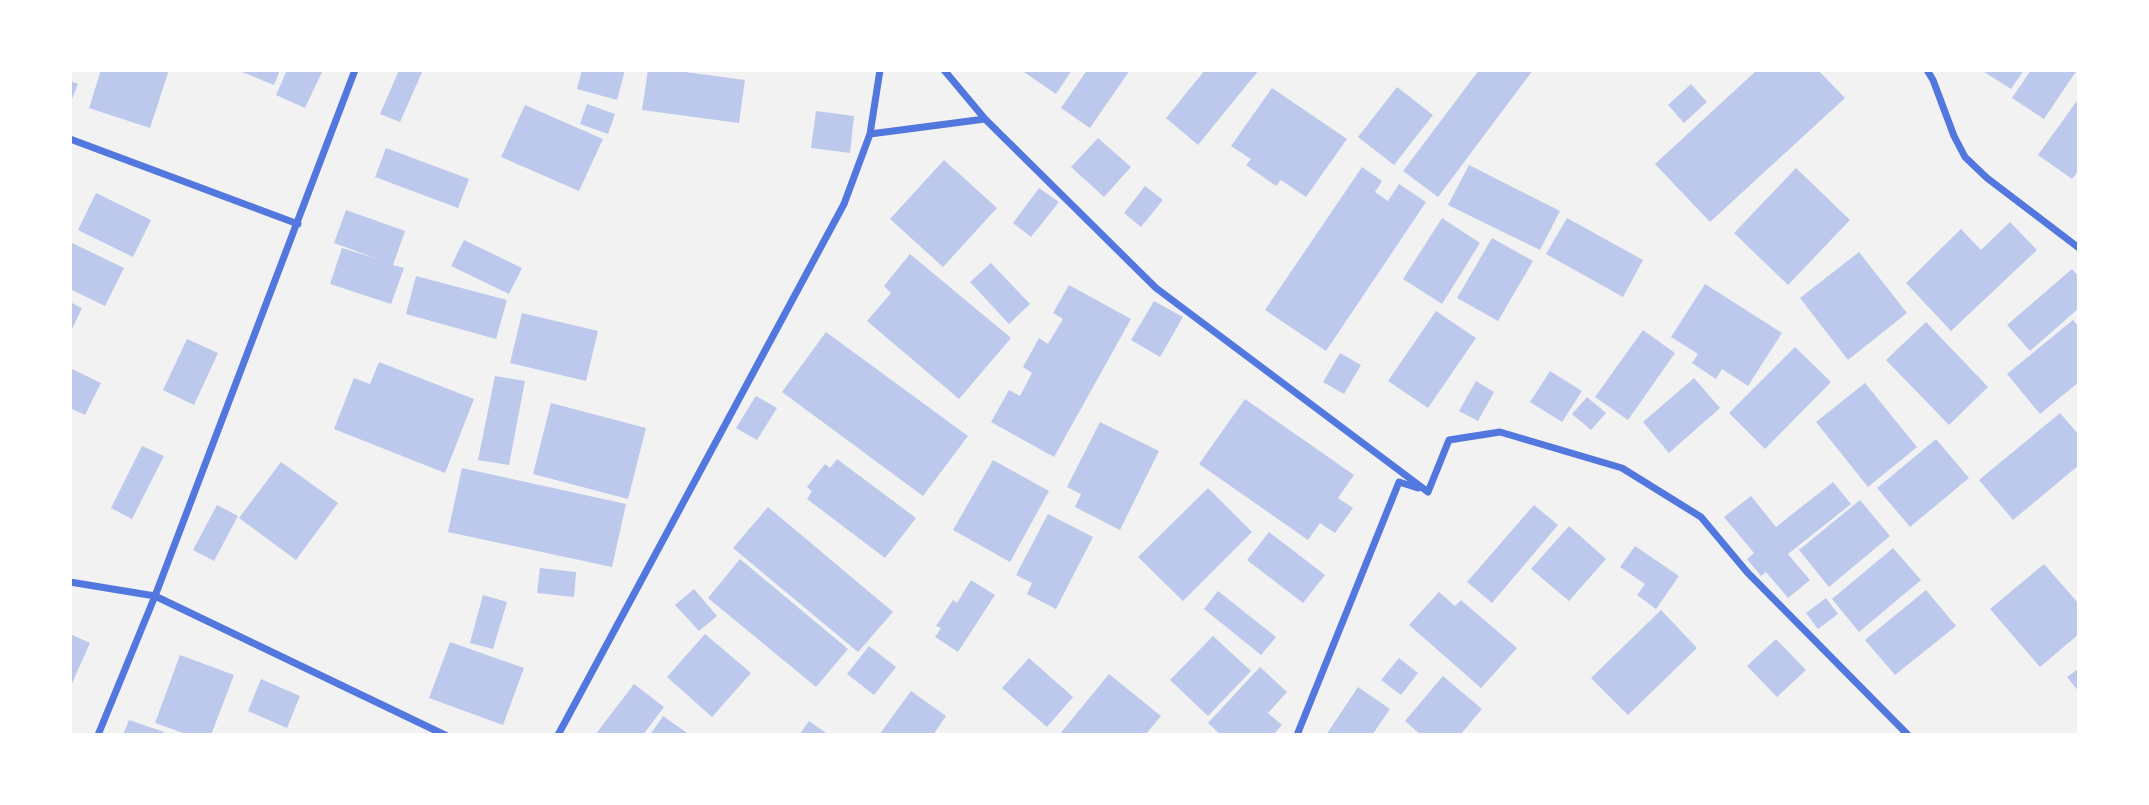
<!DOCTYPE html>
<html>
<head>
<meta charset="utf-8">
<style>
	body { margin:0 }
	#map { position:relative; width:2149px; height:805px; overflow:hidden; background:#f2f2f2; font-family:"Noto Sans",sans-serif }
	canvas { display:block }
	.frame { position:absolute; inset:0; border:72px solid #fff; pointer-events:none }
</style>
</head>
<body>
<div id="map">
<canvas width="2149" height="805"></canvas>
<div class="frame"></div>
</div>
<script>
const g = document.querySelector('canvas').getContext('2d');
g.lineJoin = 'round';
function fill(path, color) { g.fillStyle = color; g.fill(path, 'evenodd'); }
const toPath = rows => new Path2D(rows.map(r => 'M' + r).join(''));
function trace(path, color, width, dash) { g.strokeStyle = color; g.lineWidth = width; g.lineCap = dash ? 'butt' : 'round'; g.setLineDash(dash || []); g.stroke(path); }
const building = toPath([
	[101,70,169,70,150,128,89,108],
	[237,70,280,70,274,85],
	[287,70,323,70,305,108,276,95],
	[399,70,423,70,400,122,380,114],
	[582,70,625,70,617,100,577,89],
	[648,70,670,70,745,80,739,123,642,110],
	[1021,70,1072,70,1056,94],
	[1087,70,1130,70,1090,128,1061,108],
	[1205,70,1259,70,1198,145,1166,118],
	[1479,70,1533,70,1438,197,1403,171],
	[1757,70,1818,70,1845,98,1710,222,1655,164],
	[1981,70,2024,70,2011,89],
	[2031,70,2077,70,2044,119,2012,98],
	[70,81,78,84,70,104],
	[1691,84,1707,102,1684,123,1668,105],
	[1397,87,1433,115,1394,165,1358,137],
	[1272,88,1347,139,1306,197,1281,180,1276,186,1246,165,1251,159,1231,146],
	[2079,98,2079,170,2072,179,2038,155],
	[587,104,615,114,608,134,580,124],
	[525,105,603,139,579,191,501,157],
	[816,111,854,116,850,153,811,148],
	[1098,138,1131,167,1104,197,1071,167],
	[386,148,469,179,458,208,375,177],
	[944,160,997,208,943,267,890,219],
	[1469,165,1560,211,1540,250,1448,205],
	[1362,167,1382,181,1375,192,1388,201,1399,184,1426,202,1326,351,1265,310],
	[1796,168,1850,220,1788,285,1734,233],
	[1145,186,1163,200,1141,227,1124,213],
	[1039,188,1059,202,1031,237,1013,223],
	[96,193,151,220,133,257,78,230],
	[346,210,405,231,393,265,404,268,391,304,330,284,342,248,378,259,334,243],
	[1442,218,1480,243,1442,304,1403,279],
	[1567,218,1643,260,1623,297,1546,254],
	[2010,222,2037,250,1951,331,1906,283,1961,229,1981,250],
	[1492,238,1533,261,1498,321,1457,298],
	[464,240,522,268,509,294,451,266],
	[70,242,124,268,105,306,70,289],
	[1859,252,1907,313,1848,360,1800,298],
	[910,254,1011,338,959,399,867,321,891,293,884,286],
	[991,263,1030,304,1009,324,970,282],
	[2072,269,2079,277,2079,308,2030,351,2007,325],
	[416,276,507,300,496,339,406,314],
	[1705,284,1782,333,1748,386,1722,369,1716,379,1692,363,1698,354,1671,337],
	[1069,285,1131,319,1054,457,991,422,1009,390,1020,396,1032,373,1023,367,1039,338,1048,344,1063,319,1053,313],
	[1154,301,1183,317,1160,357,1131,340],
	[70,302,82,308,70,333],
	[1436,311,1476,338,1428,408,1388,381],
	[522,313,598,331,586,381,510,363],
	[2073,320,2079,327,2079,382,2040,414,2007,374],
	[1926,322,1988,387,1949,425,1886,360],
	[1643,330,1675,353,1628,420,1595,397],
	[826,332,968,436,923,496,782,392],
	[187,339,218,353,194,405,163,390],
	[1795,347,1831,382,1765,449,1729,413],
	[1340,353,1361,365,1344,394,1323,382],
	[379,362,474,399,445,473,334,429,354,378,370,384],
	[70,368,101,383,85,415,70,408],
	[1550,371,1582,391,1562,422,1530,402],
	[495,376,525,381,509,465,478,460],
	[1694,378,1720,408,1669,453,1643,422],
	[1476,381,1494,392,1478,421,1459,411],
	[1865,383,1917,447,1868,487,1816,422],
	[756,396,777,408,757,440,736,428],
	[1587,397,1606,413,1591,430,1572,414],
	[1245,399,1354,475,1338,498,1353,508,1335,533,1320,523,1308,540,1199,464],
	[551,403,646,428,628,499,533,474],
	[2060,413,2079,435,2079,465,2013,520,1979,480],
	[1100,422,1159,451,1120,530,1075,507,1081,494,1067,487],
	[1936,439,1969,478,1910,527,1877,488],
	[142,446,164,456,132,519,111,508],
	[837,459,916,518,885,558,807,499,812,491,807,487,825,464,830,468],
	[993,460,1049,491,1010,562,953,530],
	[281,462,338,503,296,560,239,518],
	[462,468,626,504,612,567,448,532],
	[1833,482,1851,504,1788,554,1810,580,1788,598,1766,572,1761,576,1747,559,1754,553,1724,517,1751,496,1776,527],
	[1208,488,1252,532,1183,601,1138,557],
	[1860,500,1890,536,1829,587,1799,550],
	[217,505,238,516,214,561,193,550],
	[1534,505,1558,525,1492,603,1467,582],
	[768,507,893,612,858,652,733,548],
	[1048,514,1093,537,1056,609,1027,594,1032,583,1016,575],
	[1569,526,1606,559,1569,601,1531,569],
	[1269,532,1325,575,1303,603,1247,560],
	[1635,546,1679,576,1656,609,1637,595,1645,584,1620,567],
	[1893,548,1921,580,1859,632,1832,599],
	[740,559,848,649,816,687,708,598],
	[2044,564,2079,604,2079,634,2040,667,1990,609],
	[540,568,576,572,574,597,537,593],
	[971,580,995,595,958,652,935,637,941,628,936,626,953,600,957,603],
	[694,589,717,616,699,631,675,605],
	[1926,590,1956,626,1895,675,1865,640],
	[1218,591,1276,637,1261,655,1204,609],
	[1439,592,1455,606,1461,600,1517,648,1481,688,1409,625],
	[483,595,507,602,493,649,470,643],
	[1826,598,1838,614,1818,629,1806,613],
	[1661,610,1697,648,1628,715,1591,678],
	[70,634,90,643,70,688],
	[705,634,751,673,712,717,667,677],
	[1213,636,1251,671,1208,716,1170,680],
	[1776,639,1806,670,1777,697,1747,666],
	[450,642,524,668,503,725,429,698],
	[869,646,896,667,874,695,847,674],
	[180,655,234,675,211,735,189,735,155,723],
	[1029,658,1073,697,1047,727,1002,688],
	[1399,658,1418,673,1401,695,1381,680],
	[1260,667,1287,692,1268,713,1282,725,1273,735,1221,735,1208,723],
	[2079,668,2079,692,2067,677],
	[1109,674,1161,716,1145,735,1059,735],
	[1443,676,1482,709,1460,735,1421,735,1405,721],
	[261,679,300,696,287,728,248,711],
	[634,684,664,707,643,735,595,735],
	[1358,687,1390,709,1372,735,1326,735],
	[911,691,946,716,933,735,879,735],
	[663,716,690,735,650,735],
	[129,720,164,732,163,735,123,735],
	[809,721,829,735,799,735]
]);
const minor = toPath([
	[944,70,985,119,1156,288,1428,492],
	[1927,70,1933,80,1954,136,1965,157,1987,178,2079,248],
	[870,134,985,119],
	[70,139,298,224],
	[1428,492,1449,440,1500,432,1622,468,1701,517,1747,572,1908,735],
	[70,582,155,596,445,735],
	[98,735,155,596,355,70],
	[558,735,844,204,870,134,880,70],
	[1297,735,1399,482,1418,488]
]);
fill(building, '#bdc9ec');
trace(minor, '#5277de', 7);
</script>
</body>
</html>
